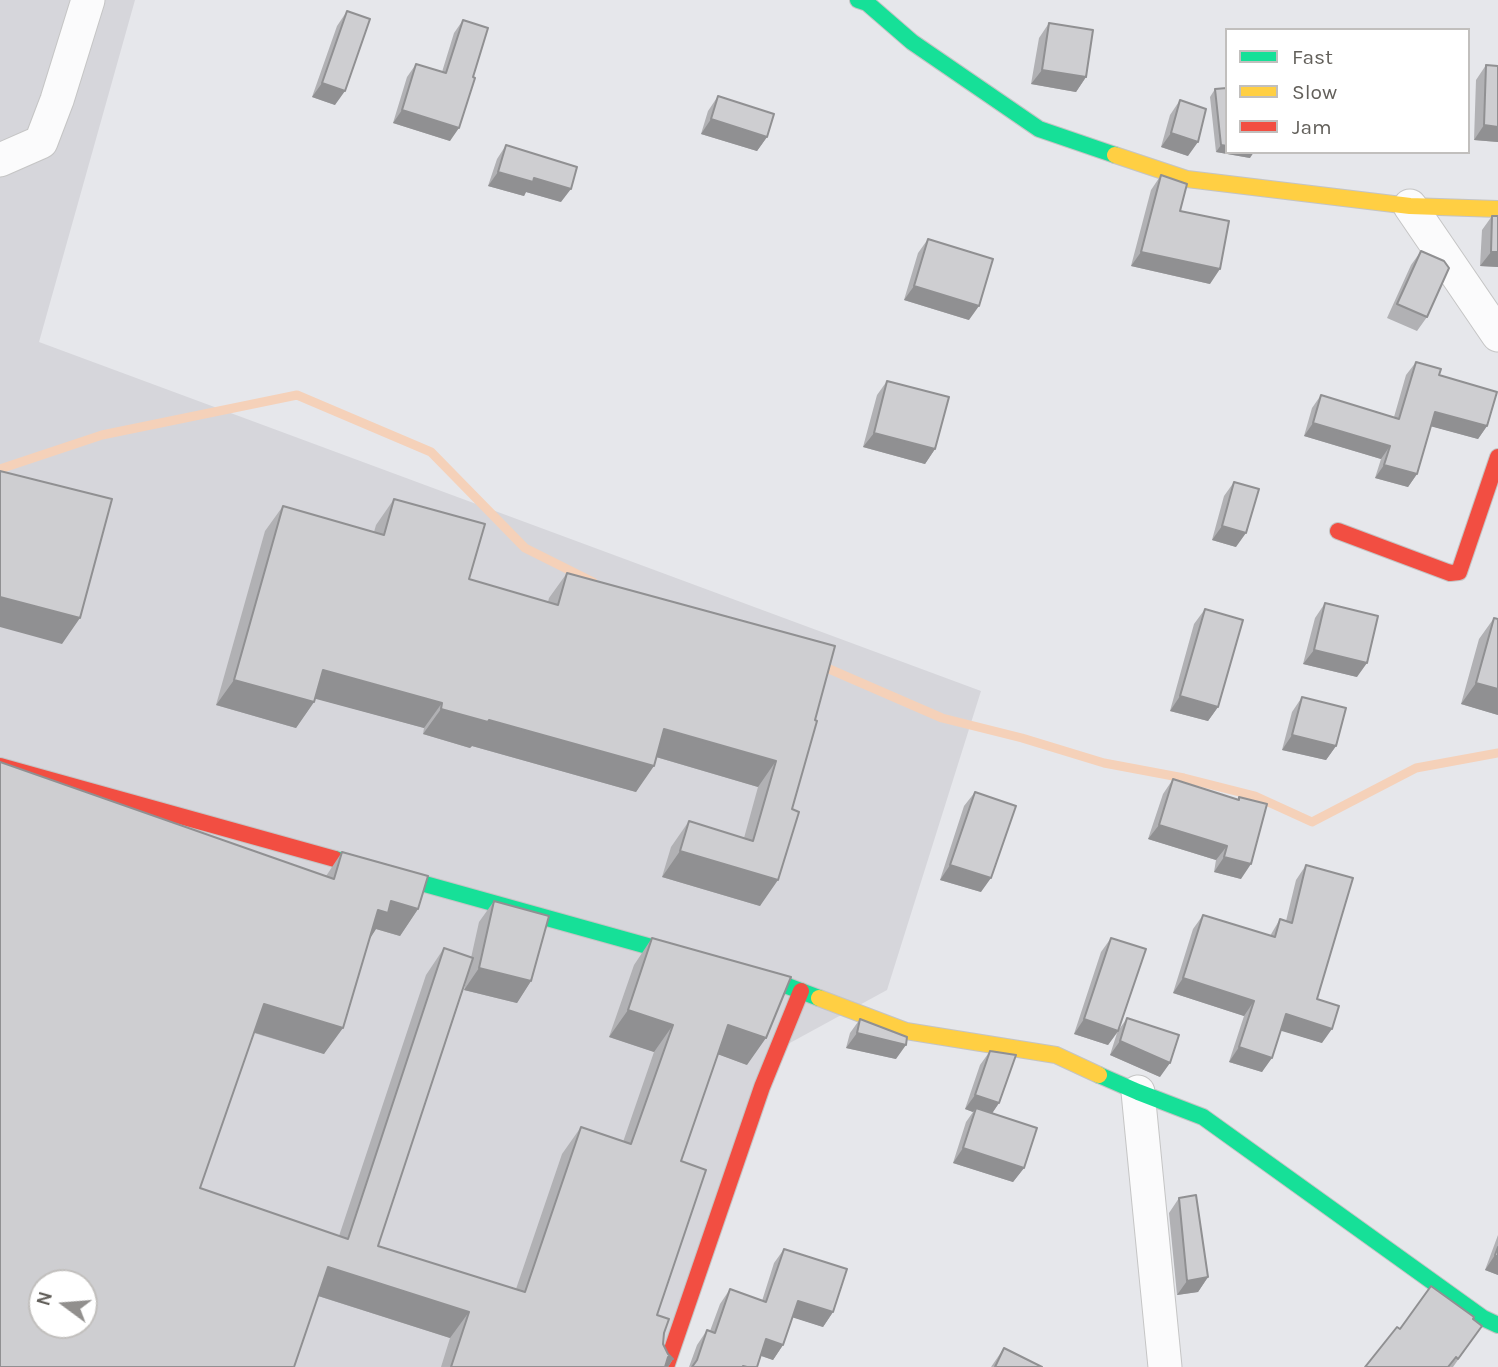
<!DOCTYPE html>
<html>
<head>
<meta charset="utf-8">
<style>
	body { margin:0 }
	#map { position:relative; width:1498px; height:1367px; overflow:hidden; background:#e6e7eb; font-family:Karla,sans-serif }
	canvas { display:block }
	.legend { position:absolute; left:1225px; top:28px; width:245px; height:126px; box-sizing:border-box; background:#fff; border:2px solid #c1bfbd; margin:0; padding:9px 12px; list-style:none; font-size:21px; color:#63605b }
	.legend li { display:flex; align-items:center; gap:14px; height:35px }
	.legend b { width:35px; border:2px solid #c1bfbd }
	.north { position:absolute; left:28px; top:1269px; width:70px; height:70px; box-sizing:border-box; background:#fff; border:2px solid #c1bfbd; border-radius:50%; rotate:286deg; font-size:19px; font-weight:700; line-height:28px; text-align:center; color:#63605b }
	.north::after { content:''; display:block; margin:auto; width:24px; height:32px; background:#918f8d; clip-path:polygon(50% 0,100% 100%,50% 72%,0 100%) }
</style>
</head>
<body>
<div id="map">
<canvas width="1498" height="1367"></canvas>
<ul class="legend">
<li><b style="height:9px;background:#16e098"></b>Fast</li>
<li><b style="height:9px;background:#ffcf43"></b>Slow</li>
<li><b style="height:9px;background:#f24e42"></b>Jam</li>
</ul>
<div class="north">N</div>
</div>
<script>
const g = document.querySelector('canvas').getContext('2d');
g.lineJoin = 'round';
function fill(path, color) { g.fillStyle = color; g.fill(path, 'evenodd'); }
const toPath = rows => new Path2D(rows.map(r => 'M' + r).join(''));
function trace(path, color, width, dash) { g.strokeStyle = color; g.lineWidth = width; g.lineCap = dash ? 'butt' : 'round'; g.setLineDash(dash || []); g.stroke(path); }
const industrial = toPath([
	[0,0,135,0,39,342,981,691,887,990,777,1050,668,1367,0,1367],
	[42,1283,84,1283,84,1325,42,1325]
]);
const stream = toPath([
	[0,469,102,435,297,395,431,452,525,548,593,582],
	[820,665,942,718,1022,738,1104,763,1184,778,1255,796,1312,822,1416,768,1498,753]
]);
const street = toPath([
	[0,160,41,142,57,100,88,0],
	[1410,206,1498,335],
	[1138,1092,1165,1367]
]);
const fast = toPath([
	[858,0,867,3,912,42,1039,129,1115,155],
	[335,859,777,982,819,998],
	[1099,1075,1138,1092,1203,1117,1483,1318,1498,1325]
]);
const slow = toPath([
	[1115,155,1187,179,1410,206,1498,209],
	[819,998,906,1031,1056,1055,1099,1075]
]);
const jam = toPath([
	[1338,531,1450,573,1459,572,1498,457],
	[0,766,335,859],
	[666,1367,762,1087,801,991]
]);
const wall = toPath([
	[347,11,335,105,312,97,337,26],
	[463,20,450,141,393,123,407,77,416,64,442,72,454,33],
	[1049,23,1086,77,1076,92,1031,84,1039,38],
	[1486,65,1498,66,1498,142,1474,140,1476,80],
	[1215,89,1250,158,1216,152,1210,97],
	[718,96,767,137,757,151,701,134,708,111],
	[1180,100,1188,156,1161,147,1170,115],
	[506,145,561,202,526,192,524,196,488,186,497,159],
	[1161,175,1180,211,1210,284,1131,266,1151,190],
	[1492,216,1498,267,1480,266,1482,230],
	[928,239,969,320,904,300,918,253],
	[1421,251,1427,317,1417,331,1387,318,1411,265],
	[1416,362,1439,375,1487,426,1478,439,1431,426,1417,474,1408,487,1375,478,1381,459,1304,436,1312,408,1321,395,1394,417,1406,375],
	[887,381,935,449,925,464,863,447,877,395],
	[1234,482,1236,547,1212,540,1224,496],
	[394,499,469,579,548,602,549,598,567,573,835,646,760,906,662,877,671,847,689,821,744,838,758,787,656,757,636,792,472,746,470,748,423,734,424,728,315,698,314,702,296,728,216,705,265,531,283,506,374,532,376,525],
	[1325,603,1357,677,1303,664,1315,618],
	[1205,609,1218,707,1208,721,1170,711,1194,624],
	[1494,618,1498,619,1498,715,1461,704,1479,639],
	[1302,697,1336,746,1326,760,1282,750,1292,712],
	[1173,779,1237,800,1239,797,1241,879,1214,872,1216,860,1148,839,1163,794],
	[975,792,981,892,940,880,964,806],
	[342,852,418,909,400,936,376,929,370,938,324,1054,254,1033,200,1188,339,1236,426,975,444,948,471,958,479,922,494,901,531,981,517,1003,464,990,466,981,378,1246,516,1289,562,1154,581,1127,623,1142,654,1052,609,1037,634,965,652,938,747,1065,718,1054,681,1161,657,1315,664,1333,663,1344,668,1354,673,1359,668,1367,441,1367,450,1338,318,1296,0,1367],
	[1306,865,1317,999,1322,1043,1281,1030,1262,1072,1229,1062,1244,1016,1173,993,1193,929,1203,915,1270,936,1280,919,1286,921,1296,880],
	[1111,938,1118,1031,1127,1018,1160,1077,1110,1055,1117,1033,1108,1045,1074,1034,1101,952],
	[860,1019,896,1059,846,1048,850,1033],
	[990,1051,999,1103,992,1113,1024,1168,1013,1182,953,1163,966,1122,973,1112,965,1109,980,1065],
	[1179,1198,1208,1277,1198,1292,1177,1295,1169,1213],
	[1498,1235,1498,1275,1485,1270],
	[784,1249,833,1312,823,1327,793,1317,783,1345,773,1360,761,1356,757,1367,689,1367,697,1345,707,1330,710,1331,720,1304,730,1289,762,1301,774,1263],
	[1473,1319,1482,1326,1453,1367,1365,1367,1400,1329],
	[1004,1348,1042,1367,991,1367]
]);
const shadedWall = toPath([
	[1042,70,1086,77,1076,92,1031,84],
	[322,83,345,91,335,105,312,97],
	[402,110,459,128,450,141,393,123],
	[711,119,767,137,757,151,701,134],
	[1484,125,1498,127,1498,142,1474,140],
	[1171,133,1198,142,1188,156,1161,147],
	[1221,145,1227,146,1227,152,1254,152,1250,158,1216,152],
	[498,172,534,178,571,189,561,202,526,192,524,196,488,186],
	[1141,252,1220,269,1210,284,1131,266],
	[1491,252,1498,252,1498,267,1480,266],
	[914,286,979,306,969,320,904,300],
	[1435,412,1487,426,1478,439,1426,425],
	[1313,423,1390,446,1381,459,1304,436],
	[874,433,935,449,925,464,863,447],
	[1384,465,1417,474,1408,487,1375,478],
	[1222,526,1246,533,1236,547,1212,540],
	[0,597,80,618,62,644,0,627],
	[1314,650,1367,663,1357,677,1303,664],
	[323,670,442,703,424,728,305,696],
	[234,680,314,702,296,728,216,705],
	[1476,683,1498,689,1498,715,1461,704],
	[1180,696,1218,707,1208,721,1170,711],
	[441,709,489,720,654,766,636,792,472,746,470,748,423,734],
	[664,729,776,761,758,787,646,754],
	[1292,735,1336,746,1326,760,1282,750],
	[1159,825,1227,846,1216,860,1148,839],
	[680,851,778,880,760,906,662,877],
	[1224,857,1251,864,1241,879,1214,872],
	[950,865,991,878,981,892,940,880],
	[391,901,418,909,400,936,376,929,369,940,378,910],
	[479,968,531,981,517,1003,464,990],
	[1183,978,1254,1001,1244,1016,1173,993],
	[264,1004,343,1028,324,1054,246,1030],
	[628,1010,673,1025,654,1052,609,1037],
	[1286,1014,1332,1029,1322,1043,1275,1029],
	[1084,1019,1118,1031,1108,1045,1074,1034],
	[728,1025,766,1038,747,1065,709,1051],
	[857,1033,906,1045,896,1059,846,1048],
	[1120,1041,1170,1063,1160,1077,1110,1055],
	[1239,1047,1272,1058,1262,1072,1229,1062],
	[975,1095,999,1103,989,1118,976,1108,973,1112,965,1109],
	[963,1148,1024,1168,1013,1182,953,1163],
	[1495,1255,1498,1257,1498,1275,1485,1270],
	[328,1267,469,1312,450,1338,309,1293],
	[1208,1277,1198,1292,1177,1295,1187,1281],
	[798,1301,833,1312,823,1327,788,1316],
	[766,1339,783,1345,773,1360,756,1354],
	[668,1357,673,1359,668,1367,661,1367]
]);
const building = toPath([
	[347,11,370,19,345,91,322,83,347,11],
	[463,20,488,28,473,77,475,78,459,128,402,110,416,64,446,73,463,20],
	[1049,23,1093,30,1086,77,1042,70,1049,23],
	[1486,65,1498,66,1498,127,1484,125,1486,65],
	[1227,88,1227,146,1221,145,1215,89,1227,88],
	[718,96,774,114,767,137,711,119,718,96],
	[1180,100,1206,109,1198,142,1171,133,1180,100],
	[506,145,577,167,571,189,534,178,533,182,498,172,506,145],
	[1161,175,1187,184,1180,211,1229,221,1220,269,1141,252,1161,175],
	[1492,216,1498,216,1498,252,1491,252,1492,216],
	[928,239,993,259,979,306,914,286,928,239],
	[1421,251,1444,261,1449,268,1427,317,1397,304,1421,251],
	[1416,362,1441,369,1439,375,1497,392,1487,426,1435,412,1417,474,1384,465,1390,446,1313,423,1321,395,1399,419,1416,362],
	[887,381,949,397,935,449,874,433,887,381],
	[0,471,112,499,80,618,0,597,0,471],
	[1234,482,1259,489,1246,533,1222,526,1234,482],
	[394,499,485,524,469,579,558,605,567,573,835,646,815,720,817,721,792,809,799,812,778,880,680,851,689,821,753,841,776,761,664,729,654,766,489,720,488,722,441,709,442,703,323,670,314,702,234,680,283,506,384,535,394,499],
	[1325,603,1378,616,1367,663,1314,650,1325,603],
	[1205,609,1243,620,1218,707,1180,696,1205,609],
	[1494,618,1498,619,1498,689,1476,683,1494,618],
	[1302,697,1346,708,1336,746,1292,735,1302,697],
	[0,762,334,879,342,852,428,876,418,909,391,901,388,913,378,910,343,1028,264,1004,200,1188,348,1239,444,948,473,958,378,1246,525,1292,581,1127,631,1144,673,1025,628,1010,652,938,791,977,766,1038,728,1025,681,1161,706,1170,657,1315,669,1319,664,1333,663,1344,668,1354,673,1359,668,1357,665,1367,451,1367,469,1312,328,1267,294,1367,0,1367,0,762],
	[42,1283,84,1283,84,1325,42,1325,42,1283],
	[1173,779,1239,800,1239,797,1267,804,1251,864,1224,857,1227,846,1159,825,1173,779],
	[975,792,1016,806,991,878,950,865,975,792],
	[1306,865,1353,878,1317,999,1339,1006,1332,1029,1286,1014,1272,1058,1239,1047,1254,1001,1183,978,1203,915,1275,937,1280,919,1292,923,1306,865],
	[494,901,549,916,531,981,479,968,494,901],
	[1111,938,1146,949,1118,1031,1084,1019,1111,938],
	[1127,1018,1179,1035,1170,1063,1120,1041,1127,1018],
	[860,1019,907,1037,906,1045,857,1033,860,1019],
	[990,1051,1016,1055,999,1103,975,1095,990,1051],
	[976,1108,1037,1128,1024,1168,963,1148,976,1108],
	[1196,1195,1208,1277,1187,1281,1179,1198,1196,1195],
	[1498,1247,1498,1257,1495,1255,1498,1247],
	[784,1249,847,1269,833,1312,798,1301,783,1345,766,1339,757,1367,747,1367,743,1366,743,1367,692,1367,697,1360,707,1330,715,1333,730,1289,766,1302,784,1249],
	[1431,1286,1474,1317,1473,1319,1482,1326,1458,1359,1456,1357,1448,1367,1365,1367,1397,1327,1400,1329,1431,1286],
	[1004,1348,1042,1367,995,1367,1004,1348]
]);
fill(industrial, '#d6d6db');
trace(stream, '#f5d1b9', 9);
trace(street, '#c5c5c5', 35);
trace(fast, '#c4c4c4', 18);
trace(slow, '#c4c4c4', 18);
trace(jam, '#c4c4c4', 18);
trace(street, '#fbfbfc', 33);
trace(fast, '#16e098', 16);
trace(slow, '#ffcf43', 16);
trace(jam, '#f24e42', 16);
fill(wall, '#b1b1b4');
fill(shadedWall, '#909092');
fill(building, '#ceced1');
trace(building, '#909092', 2);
</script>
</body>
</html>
